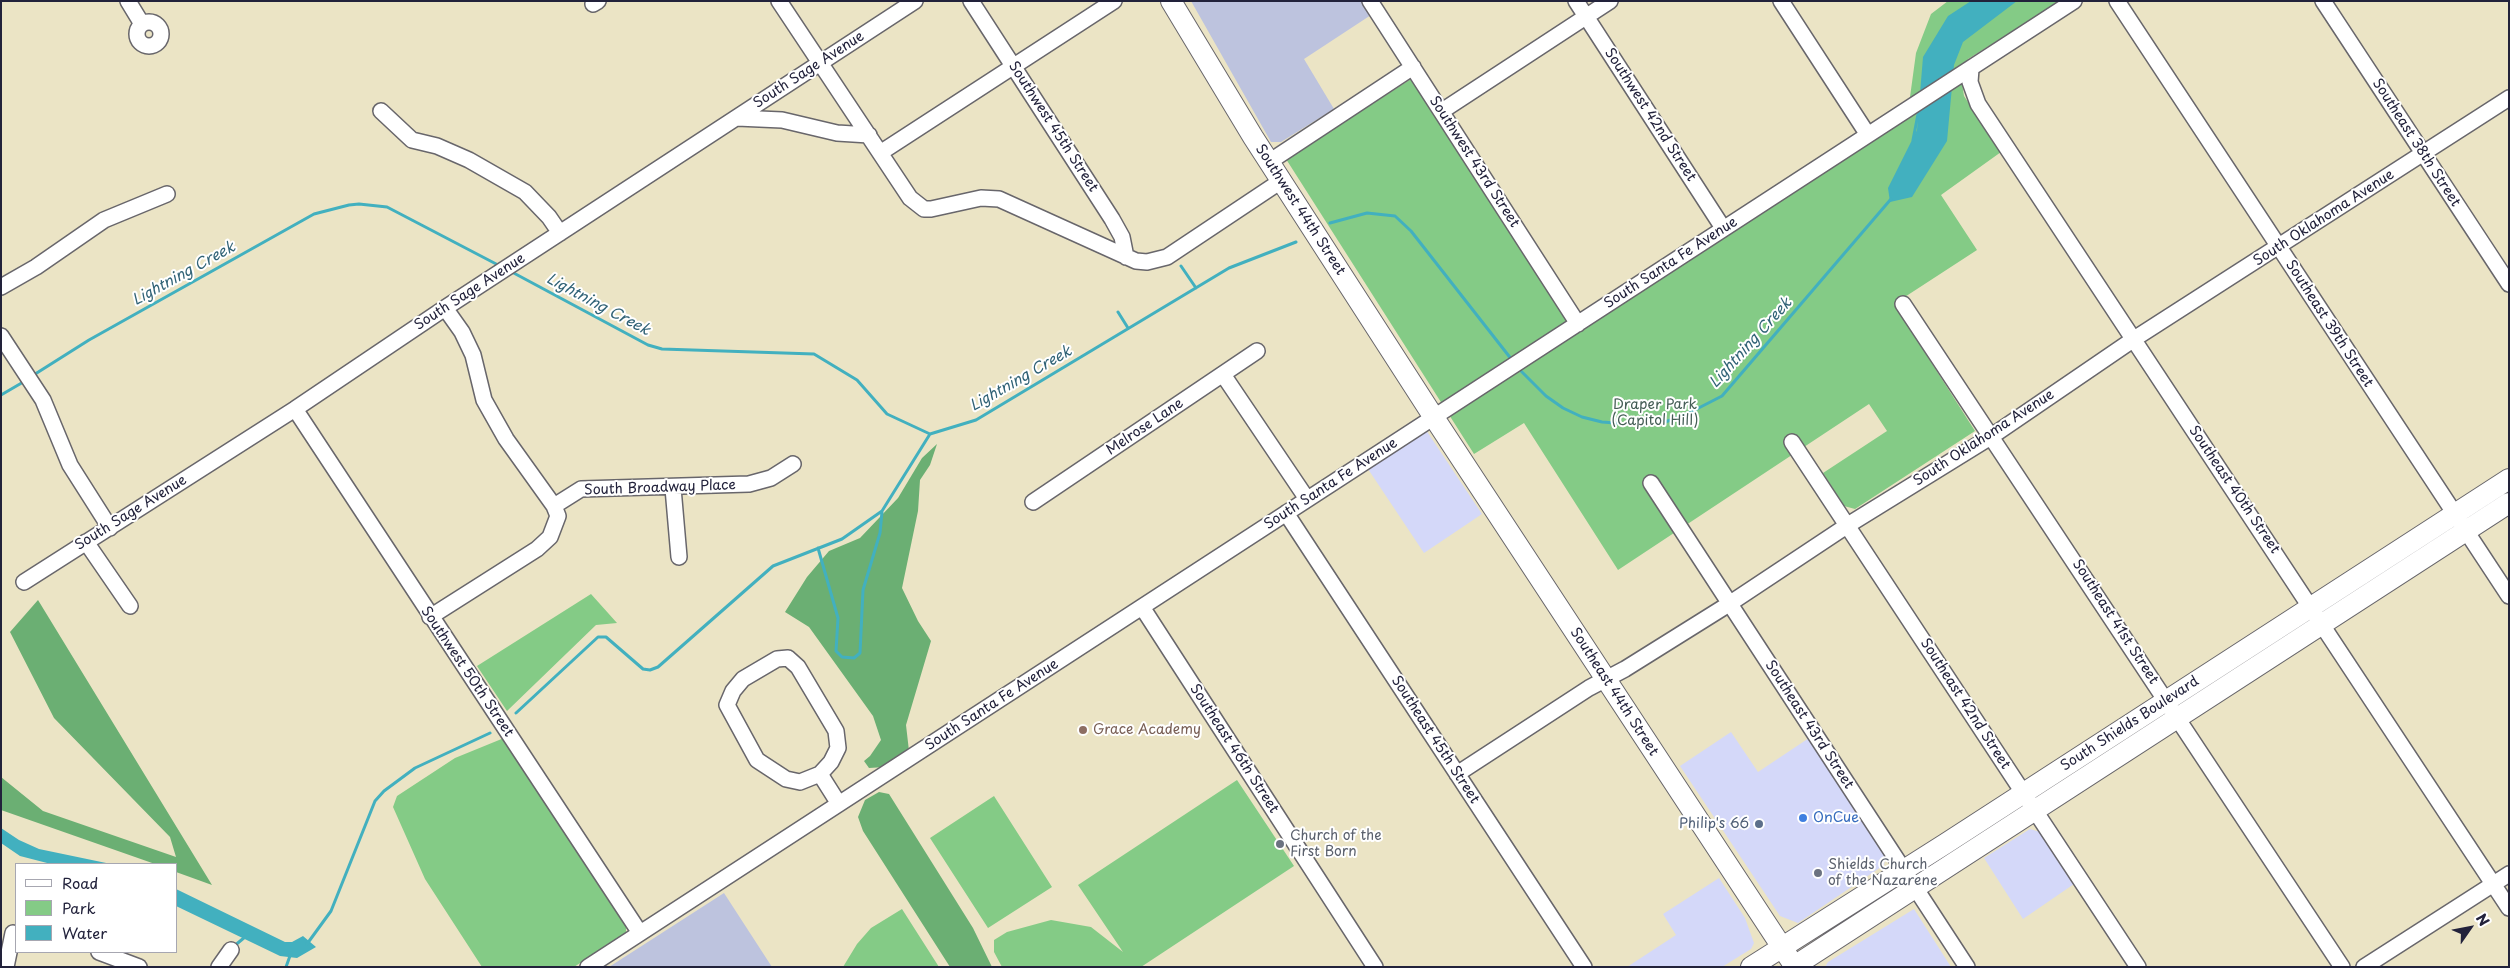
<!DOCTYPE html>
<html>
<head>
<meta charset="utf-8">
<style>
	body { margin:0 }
	#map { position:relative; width:2510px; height:968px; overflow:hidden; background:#ebe4c5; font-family:"Playpen Sans",sans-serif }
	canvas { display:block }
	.frame { position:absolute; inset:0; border:2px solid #22223b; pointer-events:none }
	.legend { position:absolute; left:15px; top:863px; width:162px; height:90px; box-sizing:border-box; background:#fff; border:1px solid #a7a7b1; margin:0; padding:6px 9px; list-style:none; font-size:15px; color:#22223b }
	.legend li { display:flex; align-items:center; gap:10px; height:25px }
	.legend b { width:25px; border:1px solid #a7a7b1 }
	.north { position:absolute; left:2445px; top:903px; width:50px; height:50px; -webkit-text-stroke:4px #fff; paint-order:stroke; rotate:57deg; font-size:14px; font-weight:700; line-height:20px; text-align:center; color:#22223b }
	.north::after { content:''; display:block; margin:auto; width:18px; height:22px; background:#22223b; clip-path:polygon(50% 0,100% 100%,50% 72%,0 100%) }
</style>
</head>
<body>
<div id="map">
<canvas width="2510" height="968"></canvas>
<div class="frame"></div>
<ul class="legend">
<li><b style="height:6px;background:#fff"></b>Road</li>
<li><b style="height:14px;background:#84cb86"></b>Park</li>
<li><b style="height:14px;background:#42b0bf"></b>Water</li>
</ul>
<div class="north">N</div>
</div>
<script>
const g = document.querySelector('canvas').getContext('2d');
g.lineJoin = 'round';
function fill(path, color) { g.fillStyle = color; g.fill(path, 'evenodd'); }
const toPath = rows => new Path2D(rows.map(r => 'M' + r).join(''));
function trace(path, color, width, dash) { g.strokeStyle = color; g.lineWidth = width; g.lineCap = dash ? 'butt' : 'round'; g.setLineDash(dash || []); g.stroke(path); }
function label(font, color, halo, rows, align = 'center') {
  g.font = font + ' "Playpen Sans",sans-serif'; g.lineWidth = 4; g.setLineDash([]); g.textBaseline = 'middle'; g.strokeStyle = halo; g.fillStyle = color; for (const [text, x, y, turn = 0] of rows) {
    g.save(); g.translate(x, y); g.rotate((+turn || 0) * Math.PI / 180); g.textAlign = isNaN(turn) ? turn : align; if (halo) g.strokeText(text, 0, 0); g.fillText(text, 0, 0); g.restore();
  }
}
const built = toPath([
	[1426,430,1482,514,1424,553,1368,469],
	[1731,732,1758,772,1809,738,1886,854,1884,865,1798,923,1780,916,1680,766],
	[2030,829,2040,832,2074,884,2023,919,1984,858],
	[1719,878,1745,918,1754,943,1751,949,1722,967,1627,967,1676,935,1663,914],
	[1914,909,1951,967,1825,967,1828,962]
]);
const industrial = toPath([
	[1191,1,1362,1,1371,15,1304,59,1334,109,1281,142,1271,142],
	[724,893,772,967,609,967]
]);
const green = toPath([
	[1948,1,2061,1,1968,59,1962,83,1964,96,2001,152,1941,195,1977,250,1894,304,1975,431,1855,509,1844,506,1823,473,1887,431,1869,404,1618,570,1524,423,1474,454,1286,159,1411,79,1576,333,1907,119,1916,53,1931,14],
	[591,594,617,623,596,625,507,711,477,666],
	[504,738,626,922,626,933,574,967,482,967,425,879,393,807,397,796,455,758],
	[1237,780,1294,866,1141,967,1002,967,994,952,994,940,1007,932,1051,920,1091,927,1123,952,1078,885],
	[994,796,1052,887,988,928,930,838],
	[902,909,939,967,843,967,857,944,871,928]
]);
const forest = toPath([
	[937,444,930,465,920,480,918,511,902,588,918,621,931,641,906,725,909,751,885,767,869,768,864,761,870,756,881,740,873,716,809,627,785,612,807,577,829,551,860,538,898,498,922,458],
	[38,600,212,885,176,872,176,864,155,864,1,810,1,777,43,811,176,857,170,837,54,718,10,632],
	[879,792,889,794,973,928,992,967,950,967,863,831,858,817,865,800]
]);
const water = toPath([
	[1971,1,2017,1,1963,42,1954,65,1947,141,1912,197,1890,202,1888,188,1917,130,1923,57,1948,16],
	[1,828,19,840,39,849,111,864,51,864,20,856,1,843],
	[176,889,285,942,292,942,303,936,316,947,297,958,280,956,176,906]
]);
const stream = toPath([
	[1913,140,1919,109],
	[1330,223,1367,213,1395,216,1411,231,1512,360],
	[1181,266,1196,288],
	[510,271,648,345,662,349,814,354,857,380,887,414,930,434,976,420,1229,268,1296,242],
	[1118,312,1128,328],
	[1517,367,1546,396,1563,408,1582,417,1602,422,1642,425,1665,422,1685,415,1722,396,1891,199],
	[32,376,89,340,314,214,349,205,359,204,387,207,500,266],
	[1,395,25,381],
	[818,548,838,618,836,651,842,657,854,658,860,653,863,590,880,533,882,512],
	[516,713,598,637,606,637,643,669,650,670,658,667,773,566,842,539,882,511,930,434],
	[307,944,331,911,375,801,384,791,415,768,490,733],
	[233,947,245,937],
	[286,967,291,953]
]);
const minor = toPath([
	[128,1,142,24],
	[779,1,910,198,924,209,931,209,981,198,999,199,1136,261,1147,262,1167,257,1281,181],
	[971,1,1112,219,1122,237,1126,257],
	[1370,1,1578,324],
	[1576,1,1723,228],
	[1781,1,1868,135],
	[2117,1,2509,596],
	[2323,1,2509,284],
	[593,4,598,1],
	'137 34a12 12 0 1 1 24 0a12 12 0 1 1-24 0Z',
	[1971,69,1970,82,1978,104,2509,908],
	[381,111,412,140,437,146,469,160,525,192,549,217,560,233],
	[1442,111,1610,1],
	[737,118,782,120,837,133,869,135],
	[880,153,1114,1],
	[1269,162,1413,67],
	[1,287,36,267,104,220,167,194],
	[1903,304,2342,967],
	[1,336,43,400,70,465,110,528],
	[1224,376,1307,499],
	[295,409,640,933],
	[1792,442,2138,967],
	[1651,483,1967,967],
	[673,488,679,557],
	[1033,502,1257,351],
	[554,506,581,489,749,484,771,478,793,464],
	[1286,513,1584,967],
	[86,542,130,606],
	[24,582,295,409,445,308,915,1],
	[1142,607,1375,967],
	[430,617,537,549,550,537,558,516,554,506,506,439,484,400,473,355,462,332,445,308],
	[788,658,798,667,836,731,838,748,831,762,820,774,800,782,786,779,757,760,727,705,733,691,743,679,777,659,788,658],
	[820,774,839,804],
	[1457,774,1589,688,1625,669,1729,604,1848,525,1992,436,2134,339,2509,98],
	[99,952,139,967],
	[6,967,13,933],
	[219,967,231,950],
	[588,967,2074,1],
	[2364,967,2509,874]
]);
const major = toPath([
	[1171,1,1253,137,1433,416,1795,967],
	[1751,967,1945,844,2509,479],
	[1793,967,2509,503]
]);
const markers = [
	[1083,730,5,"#8d6e63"],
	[1803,818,5,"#3f7fe0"],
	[1759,824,5,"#5c6f8a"],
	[1280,844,5,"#6b7280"],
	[1818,873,5,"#6b7280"]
];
const streetNames = [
	["South Sage Avenue",809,70,-33],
	["Southwest 42nd Street",1650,115,57],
	["Southwest 45th Street",1053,127,57],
	["Southeast 38th Street",2416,143,57],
	["Southwest 43rd Street",1474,162,57],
	["Southwest 44th Street",1300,210,57],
	["South Oklahoma Avenue",2324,218,-33],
	["South Santa Fe Avenue",1671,263,-33],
	["South Sage Avenue",470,292,-33],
	["Southeast 39th Street",2329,324,57],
	["Melrose Lane",1145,427,-34],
	["South Oklahoma Avenue",1984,438,-33],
	["South Santa Fe Avenue",1331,484,-33],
	["South Broadway Place",660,488,-2],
	["Southeast 40th Street",2234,490,56],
	["South Sage Avenue",131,513,-32],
	["Southeast 41st Street",2115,622,57],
	["Southwest 50th Street",467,672,56],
	["Southeast 44th Street",1614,692,57],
	["Southeast 42nd Street",1965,704,57],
	["South Santa Fe Avenue",992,705,-33],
	["South Shields Boulevard",2130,724,-33],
	["Southeast 43rd Street",1809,725,57],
	["Southeast 45th Street",1435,740,57],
	["Southeast 46th Street",1234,749,57]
];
const parkNames = [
	["Draper Park",1655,405],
	["(Capitol Hill)",1655,421]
];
const educationNames = [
	["Grace Academy",1093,730]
];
const shopNames = [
	["OnCue",1813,818]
];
const serviceNames = [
	["Philip's 66",1749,824]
];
const worshipNames = [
	["Church of the",1290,836],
	["First Born",1290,852],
	["Shields Church",1828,865],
	["of the Nazarene",1828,881]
];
const waterNames = [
	["Lightning Creek",184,274,-29],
	["Lightning Creek",598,305,28],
	["Lightning Creek",1751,343,-48],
	["Lightning Creek",1021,379,-30]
];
fill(built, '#d4d8f9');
fill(industrial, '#bdc3de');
fill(green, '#84cb86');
fill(forest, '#6baf73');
fill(water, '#42b0bf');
trace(stream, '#42b0bf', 3);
trace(minor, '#68666b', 18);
trace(major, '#68666b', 22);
trace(minor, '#fff', 15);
trace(major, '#fff', 20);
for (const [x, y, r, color] of markers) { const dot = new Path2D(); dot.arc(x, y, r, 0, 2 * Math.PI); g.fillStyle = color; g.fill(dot); trace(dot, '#fff', 2); }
label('14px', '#22223b', '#fff', streetNames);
label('14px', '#445d55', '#fff', parkNames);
label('14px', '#785e54', '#fff', educationNames, 'left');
label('14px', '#366cbe', '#fff', shopNames, 'left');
label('14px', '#4e5e75', '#fff', serviceNames, 'right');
label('14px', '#5b616d', '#fff', worshipNames, 'left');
label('italic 15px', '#306276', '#fff', waterNames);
</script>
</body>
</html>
